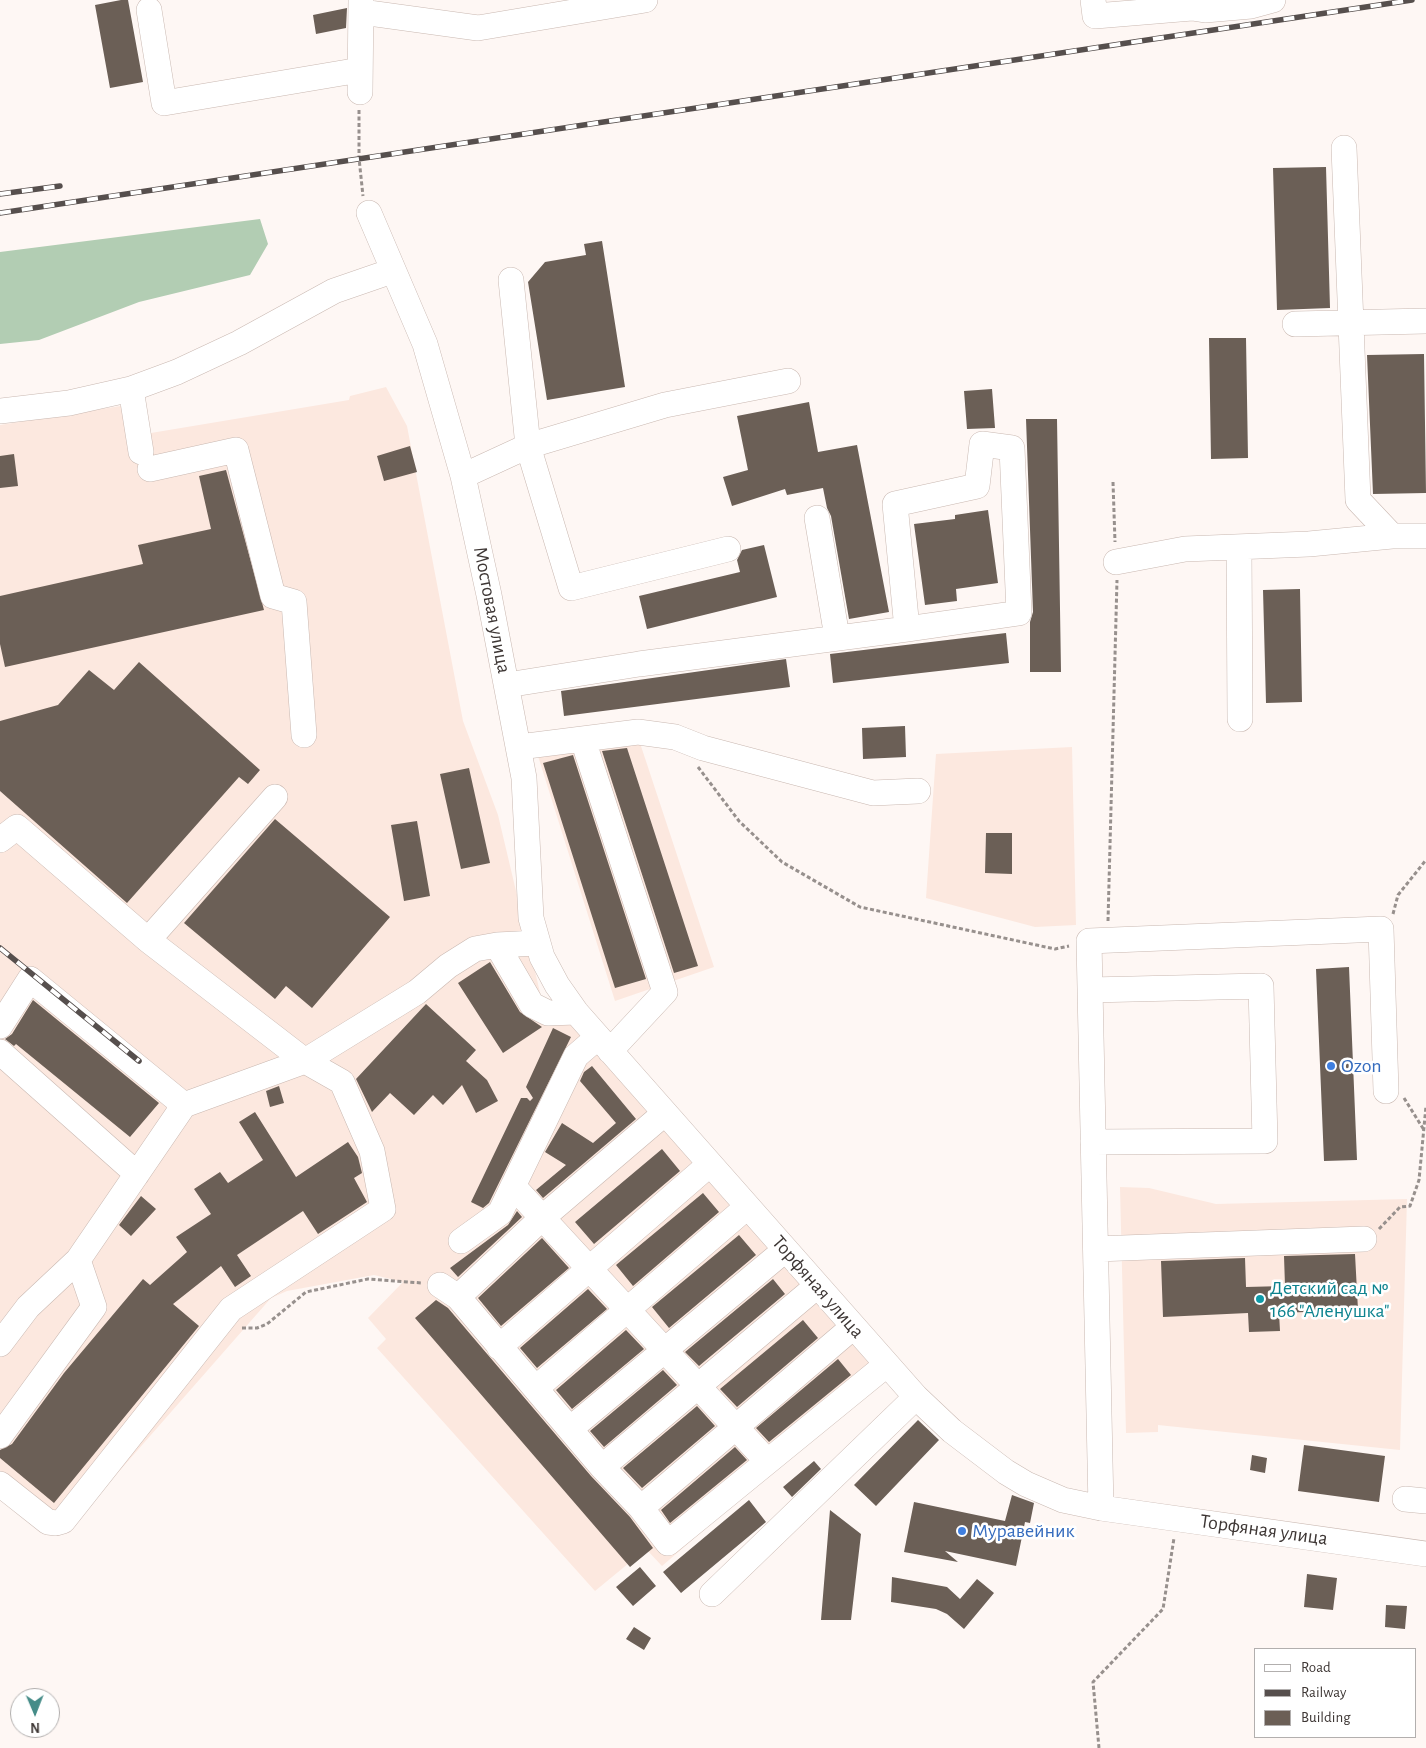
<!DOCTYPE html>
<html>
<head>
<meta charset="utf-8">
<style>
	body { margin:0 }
	#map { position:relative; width:1426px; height:1748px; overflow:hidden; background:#fef7f4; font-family:"Alegreya Sans",sans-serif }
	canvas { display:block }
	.legend { position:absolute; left:1254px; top:1648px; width:162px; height:90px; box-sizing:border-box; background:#fff; border:1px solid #b2afae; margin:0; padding:6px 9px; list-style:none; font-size:15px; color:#3e3735 }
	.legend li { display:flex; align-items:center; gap:10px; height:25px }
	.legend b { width:25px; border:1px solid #b2afae }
	.north { position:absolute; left:10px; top:1688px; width:50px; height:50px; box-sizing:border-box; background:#fff; border:1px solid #b2afae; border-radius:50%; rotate:179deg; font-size:14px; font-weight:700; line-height:20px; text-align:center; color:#3e3735 }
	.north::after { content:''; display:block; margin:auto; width:18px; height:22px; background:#458c88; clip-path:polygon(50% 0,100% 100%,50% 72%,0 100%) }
</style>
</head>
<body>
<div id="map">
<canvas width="1426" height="1748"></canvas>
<ul class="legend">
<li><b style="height:6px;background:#fff"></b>Road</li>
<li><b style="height:6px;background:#564f4d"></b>Railway</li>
<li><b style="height:14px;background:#6b5f56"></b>Building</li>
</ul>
<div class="north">N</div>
</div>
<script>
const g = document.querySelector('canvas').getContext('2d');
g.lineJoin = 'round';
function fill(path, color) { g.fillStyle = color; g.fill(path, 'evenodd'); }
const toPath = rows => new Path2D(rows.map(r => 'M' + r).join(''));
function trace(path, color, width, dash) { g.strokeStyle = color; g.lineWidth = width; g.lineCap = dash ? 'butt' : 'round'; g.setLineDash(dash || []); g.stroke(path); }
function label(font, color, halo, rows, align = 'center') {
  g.font = font + ' "Alegreya Sans",sans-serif'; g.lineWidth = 5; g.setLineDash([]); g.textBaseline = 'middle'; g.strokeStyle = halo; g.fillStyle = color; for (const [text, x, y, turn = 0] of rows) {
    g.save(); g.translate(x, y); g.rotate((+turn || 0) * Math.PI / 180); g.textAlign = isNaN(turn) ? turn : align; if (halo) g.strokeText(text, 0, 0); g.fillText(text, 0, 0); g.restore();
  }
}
const built = toPath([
	[386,387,407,426,463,721,498,815,547,1022,567,1020,885,1381,769,1474,662,1566,646,1549,595,1591,377,1348,386,1339,368,1318,403,1282,374,1275,287,1291,271,1298,65,1533,0,1491,0,425,127,405,133,436,349,400,350,396],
	[639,740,714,967,615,1001,538,756],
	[1072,747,1076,925,1035,927,926,898,936,754],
	[1120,1187,1149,1188,1216,1204,1407,1199,1400,1450,1158,1425,1158,1432,1126,1433]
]);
const forest = toPath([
	[260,219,268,244,250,275,139,302,39,340,0,344,0,252]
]);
const building = toPath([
	[121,0,128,0,143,82,110,88,95,5],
	[347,8,346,28,316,34,313,15],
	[1326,167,1330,308,1277,310,1273,168],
	[602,241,625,387,547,400,528,282,545,262,586,255,584,244],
	[1209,338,1246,338,1248,458,1211,459],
	[1424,354,1426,493,1373,494,1367,355],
	[992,389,995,428,967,429,964,391],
	[809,402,818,452,857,445,889,612,849,619,831,516,827,508,823,488,787,495,785,489,732,506,723,477,748,470,737,416],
	[1026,419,1057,419,1061,672,1030,672,1030,622,1033,612],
	[410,446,417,472,384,481,377,456],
	[14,454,18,486,0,488,0,456],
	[226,470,264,610,5,667,0,644,0,596,143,564,138,545,211,529,199,476],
	[988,510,998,583,956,589,957,601,925,605,914,524,955,519,955,515],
	[764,545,777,597,647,629,639,596,740,572,737,560,742,550],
	[1300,589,1302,702,1266,703,1263,590],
	[1006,633,1009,663,833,683,830,654],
	[786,659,790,687,564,716,561,691],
	[139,662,260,770,248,784,239,777,127,903,0,791,0,721,58,705,89,670,114,690],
	[905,726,906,757,863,759,862,728],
	[627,748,698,966,674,973,602,751],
	[573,755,646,979,615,988,543,763],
	[469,768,490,863,461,869,440,774],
	[275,819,390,917,312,1008,286,986,275,999,184,923],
	[417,821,430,896,404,901,391,825],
	[986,833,1012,833,1012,874,985,873],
	[490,962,520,1012,542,1027,503,1053,458,983],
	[1349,967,1357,1160,1324,1161,1316,969],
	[33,1000,159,1103,130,1137,16,1044,14,1046,5,1039,12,1034],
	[426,1004,476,1050,466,1061,487,1080,498,1101,476,1113,462,1085,443,1105,433,1095,414,1115,390,1093,372,1112,356,1079],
	[553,1028,571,1037,489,1203,483,1208,471,1202,521,1098,527,1098,530,1101,533,1098,526,1087],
	[592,1066,636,1119,543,1198,536,1190,566,1165,545,1152,562,1123,593,1143,616,1123,580,1081,584,1072],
	[279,1086,284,1103,270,1107,266,1091],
	[255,1112,296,1177,348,1142,358,1157,362,1173,354,1178,367,1202,318,1234,303,1211,237,1255,251,1276,235,1287,221,1266,173,1304,199,1326,54,1503,0,1458,0,1450,12,1444,64,1373,143,1279,150,1285,187,1252,176,1237,211,1214,194,1189,220,1172,228,1183,263,1160,239,1122],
	[662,1149,680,1171,594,1244,575,1222],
	[703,1193,719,1212,633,1286,616,1265],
	[141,1196,156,1209,131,1236,119,1225],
	[517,1211,522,1217,458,1277,450,1268,508,1225],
	[739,1235,756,1255,669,1328,652,1307],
	[542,1238,569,1268,501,1326,478,1298],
	[1355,1254,1358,1310,1279,1313,1280,1331,1249,1332,1248,1313,1163,1317,1161,1261,1245,1258,1246,1287,1285,1286,1284,1256],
	[773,1279,785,1294,699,1366,685,1352],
	[588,1289,607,1309,537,1368,520,1348],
	[436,1300,448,1308,591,1476,630,1517,653,1548,630,1567,415,1318],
	[803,1320,818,1338,737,1407,720,1389],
	[626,1330,644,1349,572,1409,556,1390],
	[838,1359,851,1375,769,1442,756,1428],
	[663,1370,677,1385,604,1447,590,1431],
	[697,1406,715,1426,642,1488,623,1468],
	[918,1420,939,1440,876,1506,854,1485],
	[1304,1445,1385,1456,1379,1502,1298,1491],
	[735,1447,747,1460,670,1523,661,1510],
	[1252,1455,1267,1458,1265,1473,1250,1470],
	[814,1461,821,1469,792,1497,783,1487],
	[1012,1495,1034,1503,1030,1523,1025,1522,1016,1566,945,1551,958,1562,904,1552,914,1502,1005,1521],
	[749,1500,766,1522,681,1593,663,1572],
	[830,1510,861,1534,851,1620,821,1620],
	[640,1567,656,1586,633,1606,616,1587],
	[1307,1574,1337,1578,1333,1610,1304,1607],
	[892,1577,947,1587,960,1599,977,1579,994,1593,964,1629,947,1614,936,1609,891,1602],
	[1386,1605,1407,1606,1405,1629,1385,1627],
	[634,1627,651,1638,644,1650,626,1639]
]);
const path = toPath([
	[359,110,359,158,363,196],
	[1113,482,1115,542],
	[698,767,739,821,782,862,860,907,1055,949,1069,946],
	[1393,914,1398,895,1426,860],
	[1108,921,1117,580],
	[1404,1098,1424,1130],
	[1379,1229,1400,1207,1410,1206,1419,1180,1426,1106],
	[242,1328,257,1328,267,1324,306,1292,368,1279,422,1283],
	[1099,1748,1093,1682,1163,1609,1174,1538]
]);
const minor = toPath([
	[1093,0,1095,16,1192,8,1205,10,1251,6,1273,0],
	[149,10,164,103,360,70],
	[362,12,478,28,645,0],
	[360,92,361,0],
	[1344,148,1358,500,1392,536,1426,536],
	[369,213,425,344,463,476,489,595,524,778,531,918,542,957,557,985,576,1012,916,1397,952,1431,1006,1472,1026,1484,1063,1500,1101,1508,1426,1554],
	[511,280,528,446,571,588,728,549],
	[1295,324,1426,321],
	[0,411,69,403,131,389],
	[141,452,131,389,177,372,239,343,334,291,392,271],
	[150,469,236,450,273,596,294,602,304,735],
	[463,476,528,446,665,405,788,381],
	[817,518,837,637],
	[1239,547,1240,719],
	[1116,562,1185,549,1309,544,1392,536],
	[507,685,639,664,907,629,1019,613,1012,448,982,444,977,486,895,504,907,629],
	[583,740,665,992,610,1051],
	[519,747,638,732,675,737,703,748,873,793,918,791],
	[0,840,17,827,148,940,275,797],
	[148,940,305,1061,417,992,448,966,475,949,497,945,537,943],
	[497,945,532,1005,548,1013,576,1012],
	[1090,990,1261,986,1265,1141,1093,1142],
	[0,1026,30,979,184,1105,305,1061,342,1082,372,1151,383,1209,231,1309,63,1521,56,1523,48,1522,0,1484],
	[0,1052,137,1174],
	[513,1186,767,1461],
	[461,1241,500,1213,576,1056,598,1037],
	[1096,1249,1364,1239],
	[440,1285,458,1297,602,1467,641,1508,668,1543,886,1365],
	[458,1297,542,1218,665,1113],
	[0,1344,28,1307,78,1260,184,1105],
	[499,1347,710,1164],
	[536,1388,747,1207],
	[570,1429,785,1250],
	[0,1436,94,1307,78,1260],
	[602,1467,817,1286],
	[1405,1499,1426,1501],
	[641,1508,853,1327],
	[1101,1508,1089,941,1381,929,1386,1091],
	[712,1594,916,1397]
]);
const rail = toPath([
	[0,194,60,186],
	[0,213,1412,0],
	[0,948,139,1061]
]);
const markers = [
	[1331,1066,5,"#3f7fe0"],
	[1260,1299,5,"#0f9aa8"],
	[962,1531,5,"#3f7fe0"]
];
const streetNames = [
	["Мостовая улица",492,610,79],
	["Торфяная улица",818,1287,49],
	["Торфяная улица",1264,1530,8]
];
const shopNames = [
	["Ozon",1341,1066],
	["Муравейник",972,1531]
];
const cultureNames = [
	["Детский сад №",1270,1288],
	["166 \"Аленушка\"",1270,1311]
];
fill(built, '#fce8df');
fill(forest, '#b2cdb3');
fill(building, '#6b5f56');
trace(minor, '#c9b8b1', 26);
trace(path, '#97908d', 3, [4, 2.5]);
trace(minor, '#fff', 25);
trace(rail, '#564f4d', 5.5);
trace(rail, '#fff', 4, [11]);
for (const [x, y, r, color] of markers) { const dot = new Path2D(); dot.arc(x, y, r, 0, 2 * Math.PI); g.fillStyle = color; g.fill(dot); trace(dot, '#fff', 2); }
label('20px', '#3e3735', '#fff', streetNames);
label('20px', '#366cbe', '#fff', shopNames, 'left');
label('20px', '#0d838f', '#fff', cultureNames, 'left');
</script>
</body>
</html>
